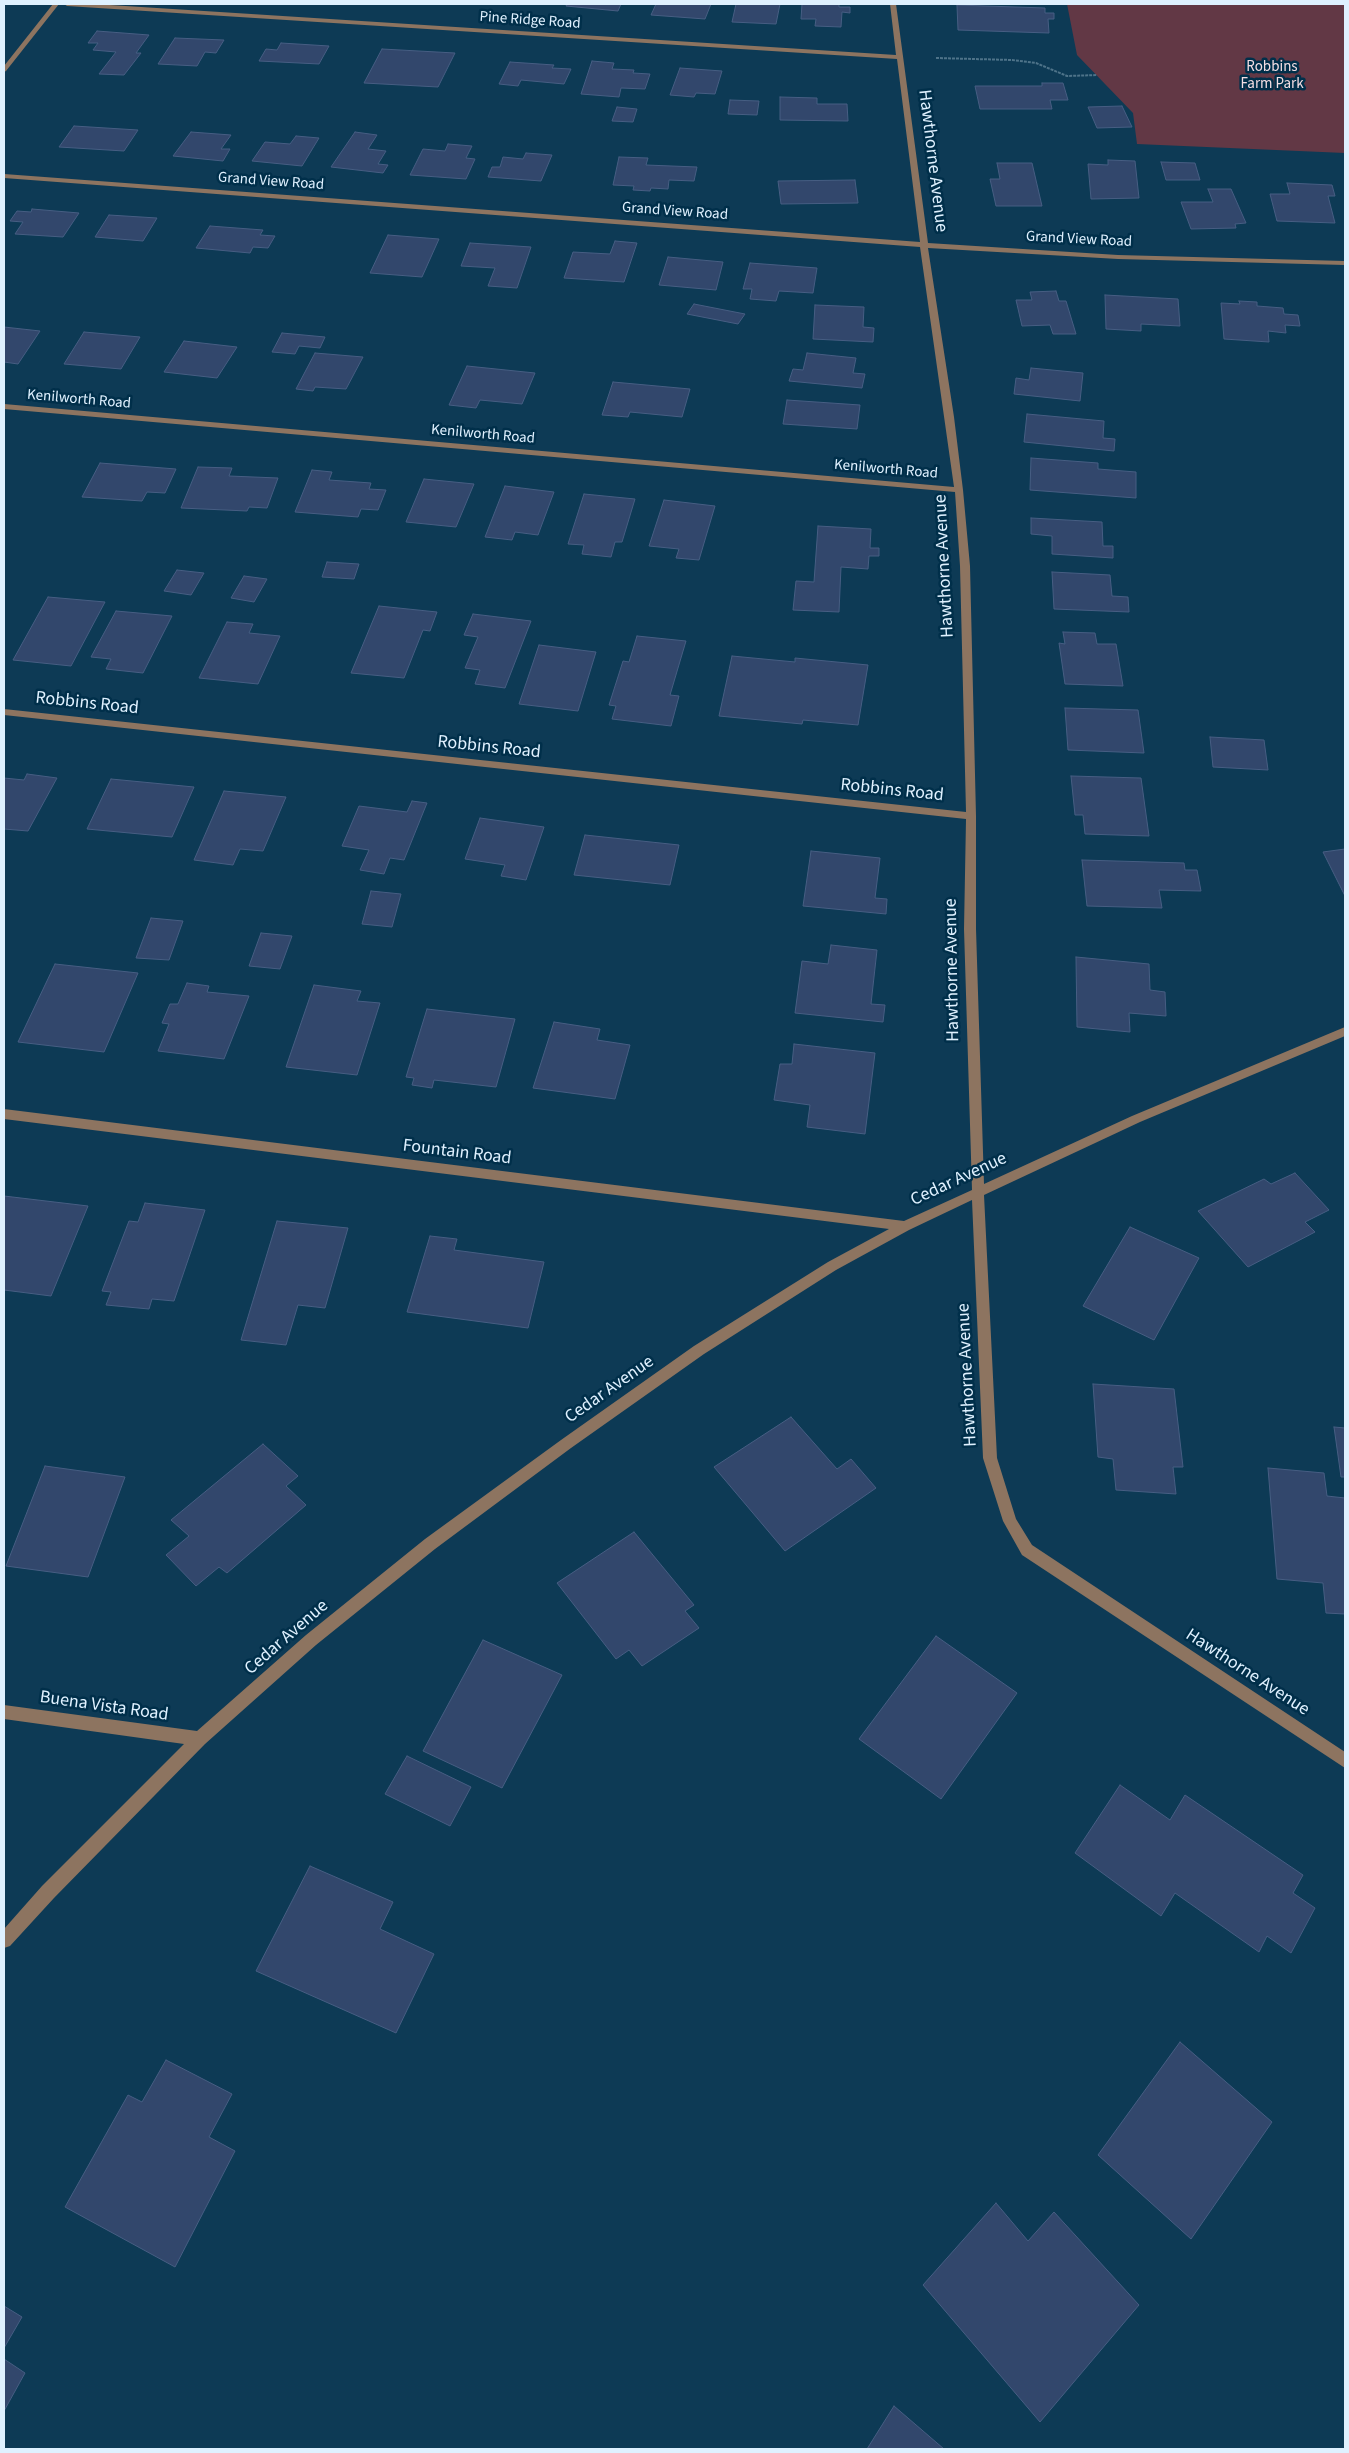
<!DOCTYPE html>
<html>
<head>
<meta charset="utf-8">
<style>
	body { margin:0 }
	#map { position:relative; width:1349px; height:2453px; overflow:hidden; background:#0d3a55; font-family:"Source Sans 3",sans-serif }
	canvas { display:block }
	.frame { position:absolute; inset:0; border:5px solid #dff1ff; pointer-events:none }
</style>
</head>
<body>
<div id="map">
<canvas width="1349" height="2453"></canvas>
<div class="frame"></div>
</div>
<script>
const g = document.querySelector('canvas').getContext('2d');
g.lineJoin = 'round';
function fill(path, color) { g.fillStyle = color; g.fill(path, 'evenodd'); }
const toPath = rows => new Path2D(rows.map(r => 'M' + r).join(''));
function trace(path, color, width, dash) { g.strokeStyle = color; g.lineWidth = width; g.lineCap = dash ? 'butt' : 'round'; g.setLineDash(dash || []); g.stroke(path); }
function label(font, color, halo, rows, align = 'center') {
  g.font = font + ' "Source Sans 3",sans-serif'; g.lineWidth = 5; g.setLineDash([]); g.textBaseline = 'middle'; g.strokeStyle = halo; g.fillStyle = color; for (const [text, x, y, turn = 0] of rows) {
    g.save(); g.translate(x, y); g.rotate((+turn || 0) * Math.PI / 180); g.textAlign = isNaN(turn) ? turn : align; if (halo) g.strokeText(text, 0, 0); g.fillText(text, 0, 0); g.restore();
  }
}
const green = toPath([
	[1067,4,1345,4,1345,153,1137,144,1133,113,1077,55]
]);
const building = toPath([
	[567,4,621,4,618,11,566,6,567,4],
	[656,4,711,4,705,19,651,15,656,4],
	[736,4,780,4,776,24,732,22,736,4],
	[802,4,839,4,839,7,850,7,850,13,842,12,841,27,815,26,816,19,801,19,802,4],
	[957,5,1045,8,1045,13,1054,13,1054,19,1048,19,1049,33,958,30,957,5],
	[97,31,149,35,136,53,141,53,124,75,99,74,116,52,93,50,98,43,88,43,97,31],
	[175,38,224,40,216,53,205,52,197,66,158,64,175,38],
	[281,43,329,46,319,64,259,61,266,49,277,50,281,43],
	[382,49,455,53,438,87,364,83,382,49],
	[592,61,614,63,612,69,634,70,633,73,650,74,645,89,621,88,619,97,581,94,592,61],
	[510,62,554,65,552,68,571,69,564,84,521,80,518,86,499,84,510,62],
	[680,68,722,71,715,94,696,93,694,97,670,95,680,68],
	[1042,83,1063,83,1068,100,1050,100,1052,109,980,109,975,86,1042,86,1042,83],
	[780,97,817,98,817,104,847,104,848,121,780,120,780,97],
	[730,100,759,101,757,115,728,114,730,100],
	[1122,106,1132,127,1097,128,1088,107,1122,106],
	[617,107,637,109,633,122,612,121,617,107],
	[74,126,138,130,124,151,59,147,74,126],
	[191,132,231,135,221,149,230,149,223,161,173,156,191,132],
	[355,132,377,135,368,149,386,151,378,164,388,165,383,173,331,167,355,132],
	[296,136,319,138,302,166,252,161,265,142,290,144,296,136],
	[448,144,472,146,466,158,475,159,466,179,410,175,423,149,445,151,448,144],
	[526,153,552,155,541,181,488,177,492,167,500,167,503,157,523,159,526,153],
	[619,157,648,158,646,165,697,167,694,181,669,180,668,189,651,188,650,191,633,190,634,186,613,185,619,157],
	[1108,160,1135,161,1139,198,1091,199,1088,164,1108,165,1108,160],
	[1161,162,1195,163,1200,180,1166,180,1161,162],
	[997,163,1032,163,1042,206,996,206,990,179,1000,179,997,163],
	[855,180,858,203,781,204,778,181,855,180],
	[1287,183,1332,185,1335,196,1328,196,1335,223,1277,221,1270,194,1290,194,1287,183],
	[1208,189,1231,189,1246,223,1235,224,1236,228,1191,229,1181,202,1213,202,1208,189],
	[32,209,79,213,63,237,15,234,23,222,10,221,17,211,31,212,32,209],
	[109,215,157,218,143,241,95,237,109,215],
	[210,226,263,230,260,235,275,236,268,248,253,247,250,253,196,248,210,226],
	[388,235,439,239,422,277,370,273,388,235],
	[615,241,637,243,624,282,564,278,573,252,610,254,615,241],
	[470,243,531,247,517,288,488,286,495,268,461,266,470,243],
	[668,257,723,262,716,290,659,285,668,257],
	[750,263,817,268,813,293,779,291,776,301,750,299,752,289,743,289,750,263],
	[1056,291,1059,301,1066,301,1076,334,1053,334,1050,325,1022,326,1016,300,1032,300,1030,292,1056,291],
	[1105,295,1178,299,1180,326,1141,324,1141,331,1106,329,1105,295],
	[1239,301,1257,302,1257,306,1283,308,1284,314,1298,315,1300,326,1285,325,1286,333,1268,331,1269,342,1224,339,1221,303,1240,304,1239,301],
	[694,304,745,314,738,324,687,314,694,304],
	[815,305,864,307,863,327,874,328,873,342,813,339,815,305],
	[4,327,40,331,18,364,4,362,4,327],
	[84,332,140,337,121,369,64,364,84,332],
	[282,333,325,337,320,348,299,346,295,354,272,352,282,333],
	[184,341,237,347,217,378,164,372,184,341],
	[315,353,363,357,346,389,315,387,313,391,296,389,315,353],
	[807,353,856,358,853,373,865,374,862,388,789,381,793,369,803,370,807,353],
	[467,366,535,373,522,404,480,400,476,408,449,405,467,366],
	[1031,368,1083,373,1080,401,1014,394,1016,378,1029,380,1031,368],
	[613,382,690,389,682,417,630,412,628,417,602,415,613,382],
	[787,400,860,405,857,429,783,424,787,400],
	[1027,414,1104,421,1103,438,1115,439,1114,451,1024,442,1027,414],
	[1031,458,1098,463,1098,469,1136,472,1136,498,1030,490,1031,458],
	[100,463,176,469,165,493,147,492,142,501,82,497,100,463],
	[198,467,232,468,229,476,278,478,267,508,249,507,247,511,181,508,198,467],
	[312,470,332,472,329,480,371,483,369,489,386,490,378,510,361,509,358,517,295,512,312,470],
	[424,479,474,484,456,527,406,522,424,479],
	[505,486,554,492,538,535,515,532,512,540,485,537,505,486],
	[584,494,635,499,622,542,615,542,611,557,582,554,584,545,568,544,584,494],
	[664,500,715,506,699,560,676,558,679,549,649,546,664,500],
	[1031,518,1102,522,1103,546,1113,546,1113,558,1052,554,1052,536,1031,534,1031,518],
	[818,526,871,529,870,548,879,548,879,556,869,556,868,569,841,567,839,612,793,610,796,581,814,582,818,526],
	[327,562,359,564,354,579,322,577,327,562],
	[177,570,204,573,191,595,164,591,177,570],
	[1052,572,1110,575,1112,596,1128,597,1129,612,1054,609,1052,572],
	[244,576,267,579,254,602,231,598,244,576],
	[48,597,105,602,71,666,13,660,48,597],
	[379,606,437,612,430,631,423,630,404,678,351,673,379,606],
	[116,611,172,616,143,673,106,669,111,659,91,657,116,611],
	[473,614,531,621,505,688,475,684,480,670,465,668,478,637,464,635,473,614],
	[227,622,253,624,249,633,280,636,258,684,199,678,227,622],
	[1063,632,1095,633,1097,644,1116,644,1123,686,1065,684,1059,643,1065,644,1063,632],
	[637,636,686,641,670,695,679,696,671,726,612,719,616,706,609,705,623,661,629,662,637,636],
	[539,645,596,652,578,711,519,704,539,645],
	[732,656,795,662,795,658,868,665,858,725,803,720,802,724,719,716,732,656],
	[1065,708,1138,710,1144,753,1068,750,1065,708],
	[1210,737,1264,740,1268,770,1213,767,1210,737],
	[27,774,57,778,28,831,4,829,4,778,24,780,27,774],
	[1071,776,1141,778,1149,836,1085,834,1083,815,1075,815,1071,776],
	[111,779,194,787,172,837,87,829,111,779],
	[224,791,286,797,263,851,240,849,233,865,194,860,224,791],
	[412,801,427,803,404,860,390,858,384,874,360,870,369,850,342,846,359,806,407,812,412,801],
	[480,818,544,827,526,880,501,876,505,865,465,859,480,818],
	[585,835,679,845,670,885,574,875,585,835],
	[1345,849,1345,896,1323,852,1345,849],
	[811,851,880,858,875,898,887,899,886,914,803,906,811,851],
	[1082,860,1184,863,1185,870,1197,870,1201,891,1159,890,1162,908,1087,906,1082,860],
	[371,891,401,894,392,927,362,924,371,891],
	[151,918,183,921,169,960,136,958,151,918],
	[261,933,292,936,280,969,249,966,261,933],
	[831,945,877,950,871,1004,885,1005,883,1022,795,1013,802,961,828,964,831,945],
	[1076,957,1149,964,1150,990,1165,992,1166,1016,1129,1013,1130,1032,1077,1027,1076,957],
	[55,964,138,973,104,1052,18,1042,55,964],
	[187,983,209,986,207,992,249,996,224,1059,158,1051,169,1024,162,1023,170,1004,178,1004,187,983],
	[314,985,361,991,357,1001,380,1003,357,1075,286,1067,314,985],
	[427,1009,515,1019,496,1087,434,1080,432,1088,412,1085,414,1078,406,1077,427,1009],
	[554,1022,600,1029,597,1040,630,1045,615,1099,533,1088,554,1022],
	[794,1044,875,1053,865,1134,807,1127,810,1105,774,1100,780,1064,792,1064,794,1044],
	[1295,1173,1329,1210,1305,1222,1315,1232,1248,1267,1198,1211,1264,1179,1271,1184,1295,1173],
	[4,1196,88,1206,51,1296,4,1290,4,1196],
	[145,1203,205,1210,174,1301,152,1299,149,1309,106,1305,111,1292,102,1291,129,1221,138,1222,145,1203],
	[277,1221,348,1228,325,1308,298,1305,286,1345,241,1340,277,1221],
	[1130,1227,1199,1258,1154,1340,1083,1306,1130,1227],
	[430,1236,457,1239,454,1250,544,1262,528,1328,407,1312,430,1236],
	[1093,1384,1174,1389,1183,1467,1173,1467,1176,1494,1116,1490,1113,1459,1098,1457,1093,1384],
	[791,1417,837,1469,851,1459,876,1488,785,1551,714,1467,791,1417],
	[1334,1427,1345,1428,1345,1477,1341,1477,1334,1427],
	[263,1444,298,1476,286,1486,306,1505,227,1573,219,1567,196,1586,166,1555,189,1536,171,1520,263,1444],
	[45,1466,125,1477,88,1577,6,1566,45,1466],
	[1268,1468,1324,1473,1327,1496,1345,1498,1345,1614,1326,1613,1323,1583,1277,1579,1268,1468],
	[634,1532,694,1605,685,1611,699,1628,642,1666,629,1650,616,1659,557,1583,634,1532],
	[936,1636,1017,1693,941,1799,859,1739,936,1636],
	[483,1640,562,1675,502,1788,423,1751,483,1640],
	[407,1756,471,1787,450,1826,385,1794,407,1756],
	[1120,1785,1170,1820,1185,1795,1303,1875,1293,1893,1315,1908,1291,1953,1267,1936,1259,1952,1175,1893,1161,1916,1075,1853,1120,1785],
	[310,1866,393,1902,380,1929,434,1954,396,2033,256,1971,310,1866],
	[1180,2042,1272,2122,1191,2239,1098,2155,1180,2042],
	[166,2060,232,2094,209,2137,235,2151,175,2267,65,2207,128,2095,142,2102,166,2060],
	[996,2203,1028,2241,1054,2212,1139,2305,1040,2422,923,2285,996,2203],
	[4,2306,22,2317,4,2348,4,2306],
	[4,2359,25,2373,4,2411,4,2359],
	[894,2406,944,2449,867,2449,894,2406]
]);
const path = toPath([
	[936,58,1012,60,1036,63,1067,76,1097,75]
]);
const minor = toPath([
	[53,4,59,4,6,71,4,72,4,66,53,4],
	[64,4,94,4,896,55,890,4,896,4,928,243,1118,255,1345,261,1345,265,1118,259,928,248,954,417,963,490,970,566,976,816,976,929,984,1184,1132,1116,1345,1027,1345,1036,1140,1122,984,1195,997,1458,1016,1519,1032,1545,1345,1752,1345,1768,1022,1555,1003,1521,983,1458,972,1200,909,1230,836,1270,704,1354,571,1448,435,1549,316,1645,205,1744,54,1898,10,1946,4,1948,4,1929,42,1886,184,1744,4,1719,4,1705,197,1731,306,1635,425,1539,561,1440,694,1346,828,1262,889,1229,4,1119,4,1109,904,1221,972,1190,964,929,966,819,4,715,4,709,966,812,960,566,955,492,4,409,4,404,954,487,920,247,4,178,4,174,920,242,897,59,67,6,64,4]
]);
const farStreetnames = [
	["Pine Ridge Road",530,21,4],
	["Grand View Road",271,182,4],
	["Grand View Road",675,212,4],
	["Grand View Road",1079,240,3],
	["Kenilworth Road",79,400,5],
	["Kenilworth Road",483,435,5],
	["Kenilworth Road",886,470,5]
];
const farParknames = [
	["Robbins",1272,68],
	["Farm Park",1272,85]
];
const streetNames = [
	["Hawthorne Avenue",932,161,83],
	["Hawthorne Avenue",945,566,-93],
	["Robbins Road",87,704,6],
	["Robbins Road",489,748,6],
	["Robbins Road",892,791,6],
	["Hawthorne Avenue",953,970,-91],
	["Fountain Road",457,1153,7],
	["Cedar Avenue",959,1180,-25],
	["Hawthorne Avenue",968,1375,-93],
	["Cedar Avenue",610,1390,-35],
	["Cedar Avenue",287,1638,-41],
	["Hawthorne Avenue",1247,1673,33],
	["Buena Vista Road",104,1707,8]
];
fill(green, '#623845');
fill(building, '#32476c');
trace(building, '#475e83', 1);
trace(path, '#4e7389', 2, [3, 1]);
fill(minor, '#8d7460');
label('15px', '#dff1ff', '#002f4a', farStreetnames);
label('15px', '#f4dee3', '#002f4a', farParknames);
label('18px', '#dff1ff', '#002f4a', streetNames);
</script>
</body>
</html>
